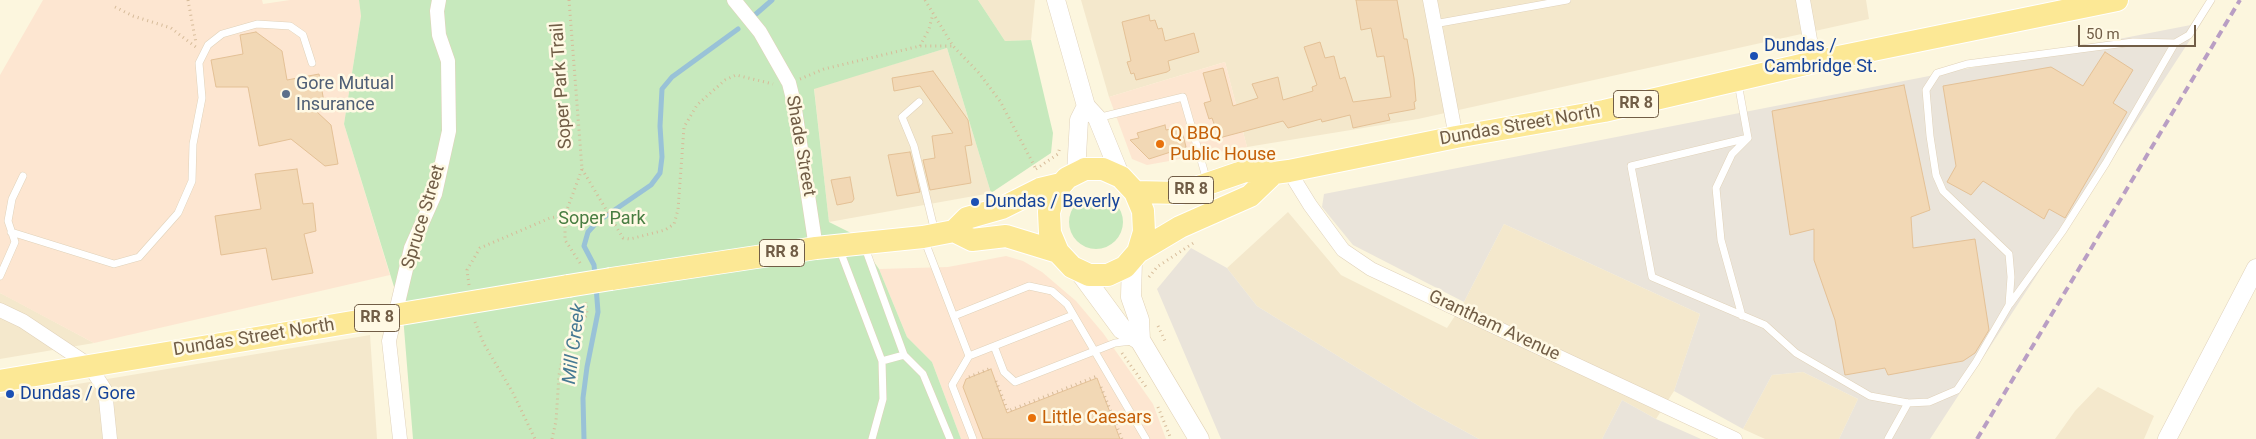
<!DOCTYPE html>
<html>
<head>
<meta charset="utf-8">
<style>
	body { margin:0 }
	#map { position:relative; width:2256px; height:439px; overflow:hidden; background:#fcf6de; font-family:Roboto,sans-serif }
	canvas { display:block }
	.scale { position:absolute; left:2078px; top:25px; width:118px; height:22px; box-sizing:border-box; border:2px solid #715d46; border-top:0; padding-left:6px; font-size:15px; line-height:18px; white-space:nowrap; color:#715d46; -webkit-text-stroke:4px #fff9e4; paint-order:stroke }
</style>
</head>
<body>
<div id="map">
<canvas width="2256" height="439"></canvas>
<div class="scale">50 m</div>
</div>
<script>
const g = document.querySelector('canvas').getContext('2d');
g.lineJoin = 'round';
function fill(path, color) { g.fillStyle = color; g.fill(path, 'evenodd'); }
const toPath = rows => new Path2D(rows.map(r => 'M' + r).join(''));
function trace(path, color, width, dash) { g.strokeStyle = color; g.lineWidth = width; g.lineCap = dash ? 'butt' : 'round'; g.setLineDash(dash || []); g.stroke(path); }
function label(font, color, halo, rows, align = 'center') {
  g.font = font + ' Roboto,sans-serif'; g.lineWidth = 5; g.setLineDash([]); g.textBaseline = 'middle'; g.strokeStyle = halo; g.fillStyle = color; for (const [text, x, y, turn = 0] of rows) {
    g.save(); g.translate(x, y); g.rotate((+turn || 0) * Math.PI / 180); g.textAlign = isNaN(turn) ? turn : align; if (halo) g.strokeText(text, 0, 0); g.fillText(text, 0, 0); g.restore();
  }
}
const residential = toPath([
	[978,0,1035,0,1031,40,1005,41],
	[1081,0,1866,0,1869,19,1418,119,1247,147,1225,62,1109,97],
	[947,48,991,193,829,222,814,88],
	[1288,212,1341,275,1447,328,1464,302,1504,224,1700,314,1674,391,1656,419,1622,400,1602,439,1479,439,1422,408,1257,306,1227,268],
	[0,293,10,298,94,343,0,359],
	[370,335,377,439,0,439,0,397],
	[1803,372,1858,399,1839,439,1765,439,1743,429,1772,375],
	[2098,387,2154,416,2144,439,2055,439,2075,411]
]);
const commercial = toPath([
	[43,0,262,0,263,4,290,0,359,0,361,16,344,124,390,275,94,343,0,293,0,75],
	[1225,62,1247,147,1147,165,1132,159,1109,97],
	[1006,256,1023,261,1042,272,1076,301,1103,333,1153,404,1166,439,961,439,932,362,907,337,879,269,948,267]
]);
const industrial = toPath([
	[2201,23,1930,439,1839,439,1858,399,1803,372,1772,375,1743,429,1674,391,1700,314,1504,224,1464,302,1353,245,1322,207,1324,194],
	[1191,248,1227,268,1257,306,1422,408,1479,439,1221,439,1157,289],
	[1622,400,1656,419,1701,439,1602,439]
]);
const green = toPath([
	[359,0,978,0,1005,41,1031,40,1053,133,1051,153,991,193,947,48,814,89,829,222,855,235,879,269,907,337,932,362,961,439,413,439,403,316,344,124,361,16],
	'1069 222a27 27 0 1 1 54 0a27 27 0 1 1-54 0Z'
]);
const stream = toPath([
	[756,14,772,0],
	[595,275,594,265,584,246,588,232,597,222,651,185,660,173,662,157,660,126,662,89,672,77,738,29],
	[584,439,583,398,587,367,598,312,596,286]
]);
const building = toPath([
	[1356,0,1397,0,1404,39,1407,39,1414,78,1416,101,1414,102,1415,109,1388,114,1390,120,1353,128,1350,115,1322,122,1321,119,1288,128,1283,121,1219,138,1212,118,1209,119,1204,103,1211,101,1203,73,1223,68,1233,106,1258,98,1252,84,1278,77,1283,100,1313,91,1312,87,1317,85,1304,47,1320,42,1325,58,1334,56,1340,79,1345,77,1353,102,1391,97,1384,56,1377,57,1371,28,1361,30,1356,0],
	[1149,15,1150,21,1155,20,1158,29,1162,28,1165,41,1194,33,1199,52,1168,61,1170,70,1167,72,1136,80,1134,73,1131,74,1127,62,1131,61,1122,22,1149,15],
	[256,32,282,51,287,80,319,74,324,102,317,112,331,125,338,164,325,166,291,139,259,146,248,87,216,87,211,60,243,54,240,35,256,32],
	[2105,52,2133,70,2113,103,2127,112,2065,218,2049,209,2044,219,1983,181,1971,195,1947,182,1956,166,1943,86,2051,67,2083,86,2105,52],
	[933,71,968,120,972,145,965,146,971,183,930,190,923,160,935,158,932,136,953,133,920,86,894,91,892,78,933,71],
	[1904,85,1930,210,1911,217,1913,248,1975,239,1989,330,1975,353,1963,361,1888,375,1885,368,1845,375,1835,320,1814,260,1814,229,1790,235,1772,111,1904,85],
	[1165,125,1166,130,1181,127,1186,147,1149,159,1130,140,1139,138,1137,133,1165,125],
	[910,152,920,192,897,196,888,155,910,152],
	[297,169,303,204,313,203,316,231,304,234,313,273,272,280,266,248,221,255,215,216,261,209,255,174,297,169],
	[850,177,854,199,852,202,837,205,831,180,850,177],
	[991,369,1007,413,1097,378,1120,439,983,439,963,387,966,379,991,369]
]);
const path = toPath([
	[188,0,196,43],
	[569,0,582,169,565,215,565,240,582,266],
	[925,0,953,46,979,73,1000,101,1036,169],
	[115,7,133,16,171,28,197,48],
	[920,46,929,29,933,14],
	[800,79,824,69,920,46,953,46],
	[582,169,623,238,630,239,665,230,674,224,678,210,684,127,697,105,725,80,736,75,773,84],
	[1036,169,1058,154,1060,147],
	[1149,277,1157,267,1195,242],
	[469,285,467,270,480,248,550,218,565,215],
	[475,322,484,344,513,393,535,439],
	[1158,326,1166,343],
	[1122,353,1146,387],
	[969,377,991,368],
	[996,381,1008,411,1097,376],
	[1101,387,1122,439],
	[1158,407,1171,439],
	[552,439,556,421,559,375,564,352,574,329,587,315,586,302]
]);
const service = toPath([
	[1434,24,1567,0],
	[1738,83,1748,138,1631,166,1652,277,1765,325,1796,353,1870,396,1908,403,1929,402,1957,390,1976,362,2009,305,2011,277,2009,254,1943,191,1936,175,1930,136,1926,90,1937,73,1967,64,2133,42,2175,43,2189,35,2211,0],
	[919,102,902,117,914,146,935,232],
	[1097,118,1183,97,1207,181],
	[11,232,114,264,139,257,178,213,192,181,193,144,202,98,199,63,208,45,222,34,257,24,290,26,303,35,312,63],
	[924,239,969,356,1073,315],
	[864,245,904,355,923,374,950,439],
	[839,248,882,361,883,399,872,439],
	[0,276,15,242,8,221,12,199,23,176],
	[2010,304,2062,232,2106,163,2175,43],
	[954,316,1029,286,1052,291,1067,304,1146,439],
	[1742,316,1721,240,1716,188,1732,154,1748,138],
	[994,346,1004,372,1015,382,1115,343,1132,341],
	[969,356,952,385,973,439],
	[882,361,904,355],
	[1888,439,1908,403]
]);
const minor = toPath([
	[734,0,760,32,789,83,794,103,816,248],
	[1430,0,1456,137],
	[1803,0,1814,62],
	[1289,171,1310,205,1343,250,1371,269,1735,439],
	[0,310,23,321,89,365,105,390,110,439],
	[400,439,389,341,411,248,435,194,449,131,448,61,439,35,437,11,439,0]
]);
const tertiary = toPath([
	[1056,0,1086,106,1097,118,1121,177],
	[1076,173,1079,120,1086,106],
	[2167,439,2256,268]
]);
const secondary = toPath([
	[1132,260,1131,297,1139,320,1140,340,1199,439],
	[1080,272,1122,329,1140,340]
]);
const primary = toPath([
	[1085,169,1103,169,1121,177,1135,192,1143,211,1144,232,1138,252,1125,267,1108,275,1089,275,1072,267,1058,252,1050,233,1049,212,1055,192,1067,178,1085,169],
	[1135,192,1181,193,1245,171,1274,173,1289,171,1456,137,1604,111,1814,62,2117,0],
	[954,231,972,240,1006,236,1058,252],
	[1138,252,1180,227,1250,196,1274,173],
	[611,279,816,248,923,237,954,231,967,218,1002,208,1040,189,1061,184],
	[0,381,568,286]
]);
const rail = toPath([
	[1977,439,2240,0]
]);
const primaryBridge = toPath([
	[568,286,611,279]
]);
const markers = [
	[1754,56,5,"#1a4fb4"],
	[286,94,5,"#5c6f8a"],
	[1160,144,5,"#e8710a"],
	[975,202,5,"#1a4fb4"],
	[10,394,5,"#1a4fb4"],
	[1032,418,5,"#e8710a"]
];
const shields = [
	[1636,104,45],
	[1191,190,45],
	[782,253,45],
	[377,318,45]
];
const shieldNames = [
	["RR 8",1636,104],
	["RR 8",1191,190],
	["RR 8",782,253],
	["RR 8",377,318]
];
const transitNames = [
	["Dundas /",1764,46],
	["Cambridge St.",1764,67],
	["Dundas / Beverly",985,202],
	["Dundas / Gore",20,394]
];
const serviceNames = [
	["Gore Mutual",296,84],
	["Insurance",296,105]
];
const streetNames = [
	["Soper Park Trail",562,86,-94],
	["Dundas Street North",1520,126,-10],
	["Shade Street",800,146,80],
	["Spruce Street",424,217,-73],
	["Grantham Avenue",1494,326,25],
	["Dundas Street North",254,338,-9]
];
const foodNames = [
	["Q BBQ",1170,134],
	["Public House",1170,155],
	["Little Caesars",1042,418]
];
const parkNames = [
	["Soper Park",602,219]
];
const waterNames = [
	["Mill Creek",575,344,-83]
];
fill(residential, '#f4e8cc');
fill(commercial, '#fde6d1');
fill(industrial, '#eae4da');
fill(green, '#c7e9bd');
trace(stream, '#99c2d7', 5);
fill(building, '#f2d8b5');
trace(building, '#e4c196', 1);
trace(service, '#e0d2ba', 8);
trace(minor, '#e0d2ba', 15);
trace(tertiary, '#e0d2ba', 19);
trace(secondary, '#e2d2b5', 21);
trace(primary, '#fff', 24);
trace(path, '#d6bb99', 3, [1, 4]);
trace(service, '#fff', 7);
trace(minor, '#fff', 14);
trace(tertiary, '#fff', 18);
trace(secondary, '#fff', 20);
trace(primary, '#fce895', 22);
trace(rail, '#b99ec4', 4, [8, 5]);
trace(primaryBridge, '#fff', 24, []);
trace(primaryBridge, '#fce895', 22);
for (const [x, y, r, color] of markers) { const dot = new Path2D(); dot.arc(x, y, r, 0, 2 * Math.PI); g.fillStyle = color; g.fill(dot); trace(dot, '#fff9e4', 2); }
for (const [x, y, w] of shields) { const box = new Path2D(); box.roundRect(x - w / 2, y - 13.5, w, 27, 4); g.fillStyle = '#fff9e4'; g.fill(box); trace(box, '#715d46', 1); }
label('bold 16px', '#715d46', null, shieldNames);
label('18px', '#164399', '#fff9e4', transitNames, 'left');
label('18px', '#4e5e75', '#fff9e4', serviceNames, 'left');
label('18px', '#715d46', '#fff9e4', streetNames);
label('18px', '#c56008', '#fff9e4', foodNames, 'left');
label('18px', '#487d41', '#fff9e4', parkNames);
label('italic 19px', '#467993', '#fff9e4', waterNames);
</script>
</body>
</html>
